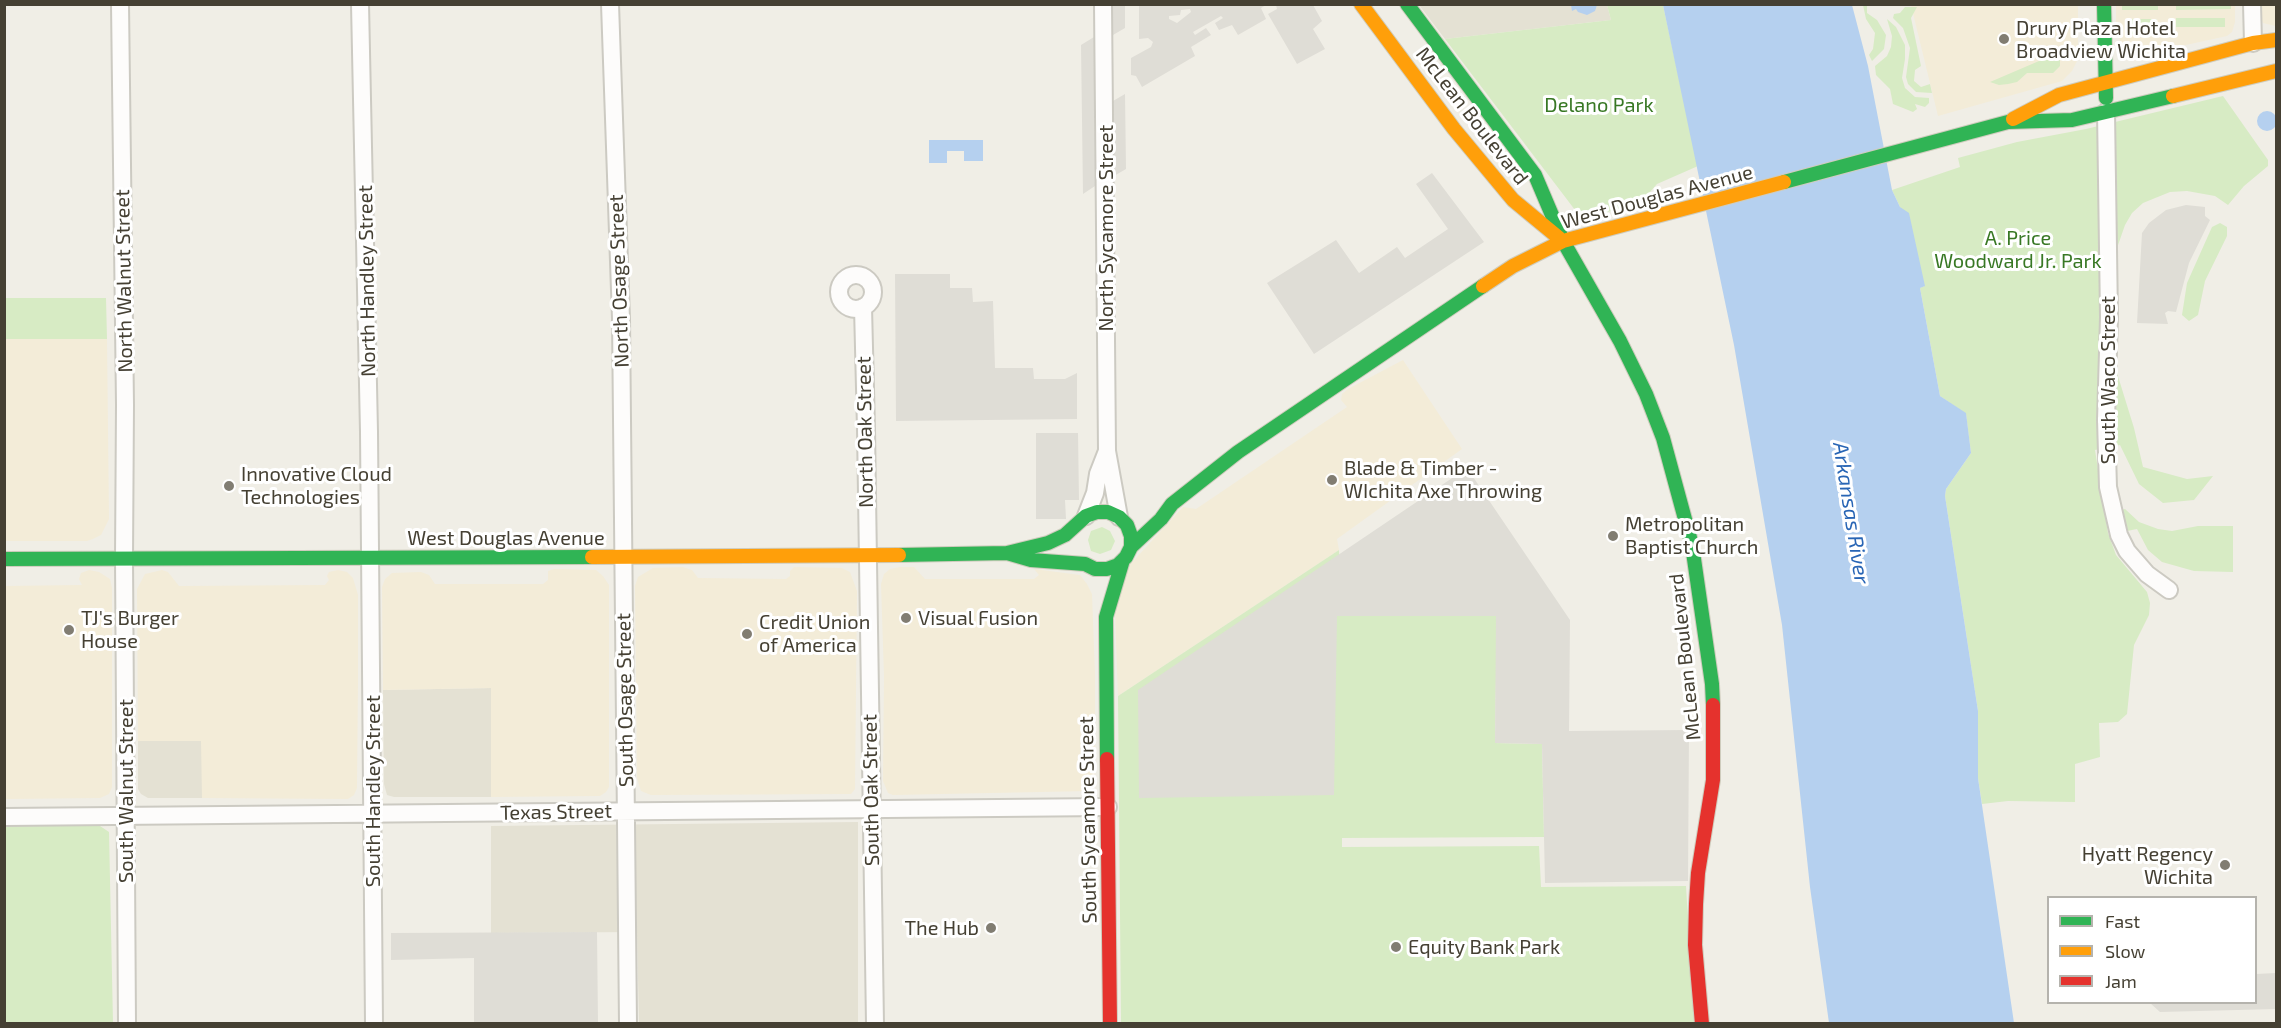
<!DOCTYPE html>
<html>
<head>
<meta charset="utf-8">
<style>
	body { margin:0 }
	#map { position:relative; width:2281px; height:1028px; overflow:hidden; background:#f0eee6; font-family:"Exo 2",sans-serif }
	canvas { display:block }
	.frame { position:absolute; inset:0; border:6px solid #454033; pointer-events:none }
	.legend { position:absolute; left:2047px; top:896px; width:210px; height:108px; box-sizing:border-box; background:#fff; border:2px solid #b5b3ad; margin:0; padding:8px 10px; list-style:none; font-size:18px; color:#454033 }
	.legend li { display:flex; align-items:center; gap:12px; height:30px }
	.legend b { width:30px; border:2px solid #b5b3ad }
</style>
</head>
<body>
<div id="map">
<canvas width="2281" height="1028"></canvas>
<div class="frame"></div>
<ul class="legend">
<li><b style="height:8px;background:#30b455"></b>Fast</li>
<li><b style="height:8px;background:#ff9f0a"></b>Slow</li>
<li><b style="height:8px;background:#e5322d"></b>Jam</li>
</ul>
</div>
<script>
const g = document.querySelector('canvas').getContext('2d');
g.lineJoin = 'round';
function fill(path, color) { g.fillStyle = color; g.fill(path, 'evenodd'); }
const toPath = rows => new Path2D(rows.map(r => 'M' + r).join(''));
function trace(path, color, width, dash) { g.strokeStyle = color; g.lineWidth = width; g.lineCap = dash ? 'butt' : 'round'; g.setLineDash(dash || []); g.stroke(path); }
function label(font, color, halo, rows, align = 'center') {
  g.font = font + ' "Exo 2",sans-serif'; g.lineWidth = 6; g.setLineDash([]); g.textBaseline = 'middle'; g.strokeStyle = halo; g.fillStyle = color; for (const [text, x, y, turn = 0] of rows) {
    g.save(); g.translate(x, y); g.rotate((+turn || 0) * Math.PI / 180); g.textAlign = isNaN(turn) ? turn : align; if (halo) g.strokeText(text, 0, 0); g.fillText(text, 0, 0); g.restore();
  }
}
const residential = toPath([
	[1419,5,1607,5,1611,20,1445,39],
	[491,688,491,797,394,797,387,795,384,784,383,690],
	[138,741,202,741,202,798,148,798,141,794,138,789],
	[858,822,858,1023,639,1023,637,932,491,933,491,826]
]);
const commercial = toPath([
	[1911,5,2078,5,2078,59,2072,71,2062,81,1938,116],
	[2116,5,2235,5,2235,22,2232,32,2227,36,2140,55,2122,46,2116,29],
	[2258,5,2276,5,2276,26,2263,23,2261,19],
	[4,339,107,339,109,519,101,535,93,539,87,541,5,541],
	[1403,360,1462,449,1337,539,1339,550,1118,696,1115,612,1125,570,1183,507,1196,509,1347,407,1341,400,1342,394,1348,389],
	[683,567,692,570,698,578,786,579,790,576,790,571,794,567,842,568,850,572,857,591,855,789,851,794,651,795,641,791,637,778,635,586,638,577,653,568],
	[900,567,914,567,925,579,1034,579,1039,575,1034,569,1080,575,1087,584,1092,594,1095,674,1095,773,1092,787,1089,791,893,795,888,793,883,781,884,676,881,584,884,574,890,569],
	[554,569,596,570,603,576,609,585,609,787,606,792,600,796,491,797,491,688,383,690,382,587,385,579,392,573,421,572,429,575,435,584,543,584,548,580,548,571],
	[89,570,99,572,110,579,112,588,112,787,109,794,100,798,5,799,4,586,82,585,79,579,81,573],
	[162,570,168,572,179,586,325,585,329,580,327,576,329,572,338,570,347,572,353,578,358,595,358,679,357,788,354,795,348,799,202,798,201,741,138,741,137,589,145,574]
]);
const green = toPath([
	[1607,5,1663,5,1698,166,1657,184,1643,200,1602,214,1575,210,1445,39,1611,20],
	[1863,5,1867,5,1867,13,1877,20,1886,35,1884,49,1872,61,1869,55,1873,49,1875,33,1866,19],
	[2122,5,2158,5,2158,10,2122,10],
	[2176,5,2231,5,2231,9,2176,10],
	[1905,7,1917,7,1911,18,1921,66,1915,70,1914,81,1921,87,1930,84,1932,93,1916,92,1908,84,1906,77,1910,48,1903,28,1893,18,1894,14,1900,13],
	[2176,18,2225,18,2225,27,2176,27],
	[1887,19,1896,27,1905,45,1905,59,1902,78,1905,88,1915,97,1929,98,1929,103,1925,107,1915,104,1917,109,1913,112,1893,104,1890,89,1876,75,1875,66,1887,56,1891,47,1892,36],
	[2128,19,2157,19,2157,34,2128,34],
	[2060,52,2060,66,2053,73,2027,73,2017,82,2008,84,1999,85,1990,82],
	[2223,96,2268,160,2268,166,2244,186,2228,205,2215,196,2187,191,2170,192,2143,203,2132,213,2125,225,2117,248,2117,373,2134,428,2143,467,2187,479,2213,476,2194,500,2163,503,2139,484,2120,445,2095,450,2108,533,2116,555,2147,592,2150,603,2149,615,2134,645,2127,714,2118,722,2099,723,2100,757,2075,764,2075,802,2008,801,1982,804,1978,778,1978,711,1945,496,1946,489,1971,453,1966,414,1940,396,1920,288,1924,286,1900,207,1892,190,1960,167,1958,158,2017,142,2086,129],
	[2220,223,2227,227,2227,236,2205,281,2198,315,2189,321,2182,315,2187,283,2212,227],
	[4,298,106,298,107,339,5,339],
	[2125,509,2139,522,2158,529,2172,531,2198,526,2233,526,2233,572,2194,571,2162,562,2148,550,2137,529,2127,531,2120,510],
	[1102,527,1110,531,1115,541,1111,550,1100,554,1091,551,1088,540,1091,531],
	[1339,550,1340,616,1497,616,1495,743,1542,744,1544,837,1342,838,1342,847,1539,846,1541,887,1686,886,1694,1023,1121,1023,1118,696],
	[5,826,100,826,109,832,113,1023,5,1023]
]);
const parking = toPath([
	[1113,5,1125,5,1125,28,1113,35],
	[1139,5,1266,5,1261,8,1266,19,1238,35,1232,25,1219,30,1215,23,1223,18,1221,16,1193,32,1195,35,1206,28,1211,35,1191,47,1195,56,1142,87,1136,76,1131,75,1131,58,1151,47,1153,42,1148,38,1139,39],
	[1190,9,1191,12,1177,23,1169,19,1169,16,1180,15,1181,10],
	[1276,5,1313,5,1322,21,1313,29,1325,49,1297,64,1268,14,1277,9],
	[1094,37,1095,186,1083,194,1081,45],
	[1125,94,1126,169,1114,176,1113,101],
	[1432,173,1484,242,1314,354,1267,283,1336,240,1359,273,1397,247,1405,258,1448,229,1416,184],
	[2186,205,2205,207,2205,216,2210,220,2189,263,2176,312,2168,311,2165,313,2168,324,2137,323,2142,233,2149,223,2166,210],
	[895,274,950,274,950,288,972,288,973,302,993,301,995,368,1033,368,1034,379,1065,379,1077,373,1077,419,896,421],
	[1036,433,1078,433,1079,500,1065,500,1066,519,1036,519],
	[1467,468,1570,620,1569,731,1689,730,1688,881,1545,883,1542,744,1495,743,1496,616,1337,616,1334,795,1139,798,1138,690],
	[597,932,598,1023,474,1023,474,958,391,960,391,933],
	[2276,973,2276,1009,2160,1012,2150,1003,2256,1002,2256,974]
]);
const water = toPath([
	[1571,5,1571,4,1597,5,1595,11,1587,15,1578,12,1576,9,1572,11],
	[1663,5,1852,5,1868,66,1892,190,1900,207,1909,213,1925,286,1920,288,1940,396,1966,413,1971,453,1946,489,1945,496,1978,711,1978,778,2014,1023,1829,1023,1810,887,1782,625,1734,345],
	'2257 121a10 10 0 1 1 20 0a10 10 0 1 1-20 0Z',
	[929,140,983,140,983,161,964,161,964,151,947,151,947,163,929,163]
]);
const street = toPath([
	[120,4,125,405,124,558,127,1024],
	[360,4,369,432,374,1024],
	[610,4,621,319,628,1024],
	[1103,4,1107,451,1119,517],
	[2252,4,2253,43],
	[2106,112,2109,317,2106,420,2108,487,2119,535,2127,551,2147,574,2169,590],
	'839 292a17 17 0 1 1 34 0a17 17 0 1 1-34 0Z',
	[863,307,866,429,875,1024],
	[1086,516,1095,493,1098,474,1107,451],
	[4,817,1108,807]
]);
const fast = toPath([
	[1407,4,1535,175,1563,241,1620,341,1646,394,1663,438,1692,545,1712,684,1713,705],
	[2104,4,2106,98],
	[1784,182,2008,122,2072,120,2173,96],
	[1007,553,1031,560,1085,564,1095,569,1107,569,1118,565,1126,557,1131,547,1161,519,1172,504,1238,452,1483,286],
	[899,555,1007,553,1048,543,1065,535,1086,516,1097,512,1108,512,1119,517,1127,525,1131,536,1131,547],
	[4,559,592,557],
	[1107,759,1106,617,1123,560]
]);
const slow = toPath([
	[1361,4,1454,129,1513,200,1559,238],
	[2173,96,2276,71],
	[2013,119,2059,95,2253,43,2276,40],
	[1483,286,1513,266,1563,241,1784,182],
	[592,557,899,555]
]);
const jam = toPath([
	[1107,759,1110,1024],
	[1702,1024,1695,945,1696,904,1698,873,1713,780,1713,705]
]);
const markers = [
	[2004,39,6,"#817d72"],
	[1332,480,6,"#817d72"],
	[229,486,6,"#817d72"],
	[1613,536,6,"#817d72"],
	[906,618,6,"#817d72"],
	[69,630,6,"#817d72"],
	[747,634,6,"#817d72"],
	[2225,865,6,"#817d72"],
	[991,928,6,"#817d72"],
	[1396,947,6,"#817d72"]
];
const poiNames = [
	["Drury Plaza Hotel",2016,28],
	["Broadview Wichita",2016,51],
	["Blade & Timber -",1344,468],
	["WIchita Axe Throwing",1344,491],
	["Innovative Cloud",241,474],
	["Technologies",241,497],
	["Metropolitan",1625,524],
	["Baptist Church",1625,547],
	["TJ's Burger",81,618],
	["House",81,641],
	["Visual Fusion",918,618],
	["Credit Union",759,622],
	["of America",759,645],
	["Hyatt Regency",2213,854,"right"],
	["Wichita",2213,877,"right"],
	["The Hub",979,928,"right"],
	["Equity Bank Park",1408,947]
];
const parkNames = [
	["Delano Park",1599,105],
	["A. Price",2018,238],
	["Woodward Jr. Park",2018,261]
];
const streetNames = [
	["McLean Boulevard",1472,116,52],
	["West Douglas Avenue",1657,197,-15],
	["North Sycamore Street",1106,228,-90],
	["North Walnut Street",124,281,-91],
	["North Handley Street",367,281,-91],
	["North Osage Street",619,281,-92],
	["South Waco Street",2108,380,-90],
	["North Oak Street",865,432,-91],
	["West Douglas Avenue",506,538],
	["McLean Boulevard",1685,657,-96],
	["South Osage Street",625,700,-91],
	["South Oak Street",871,790,-91],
	["South Walnut Street",126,791,-90],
	["South Handley Street",373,791,-90],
	["Texas Street",556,812,-1],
	["South Sycamore Street",1088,820,-91]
];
const waterNames = [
	["Arkansas River",1851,513,81]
];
fill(residential, '#e4e1d3');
fill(commercial, '#f3ecd8');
fill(green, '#d7ebc4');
fill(parking, '#dfddd6');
fill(water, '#b5d0ef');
trace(street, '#cccac2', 20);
trace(fast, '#cfccbd', 16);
trace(slow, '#cfccbd', 16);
trace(jam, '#cfccbd', 16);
trace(street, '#fdfcfb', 16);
trace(fast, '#30b455', 14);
trace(slow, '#ff9f0a', 14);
trace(jam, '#e5322d', 14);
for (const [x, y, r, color] of markers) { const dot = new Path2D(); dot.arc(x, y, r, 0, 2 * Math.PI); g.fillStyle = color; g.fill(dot); trace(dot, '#fff', 2); }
label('20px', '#454033', '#fff', poiNames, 'left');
label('20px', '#387824', '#fff', parkNames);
label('20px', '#454033', '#fff', streetNames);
label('italic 21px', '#2865b5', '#fff', waterNames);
</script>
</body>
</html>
